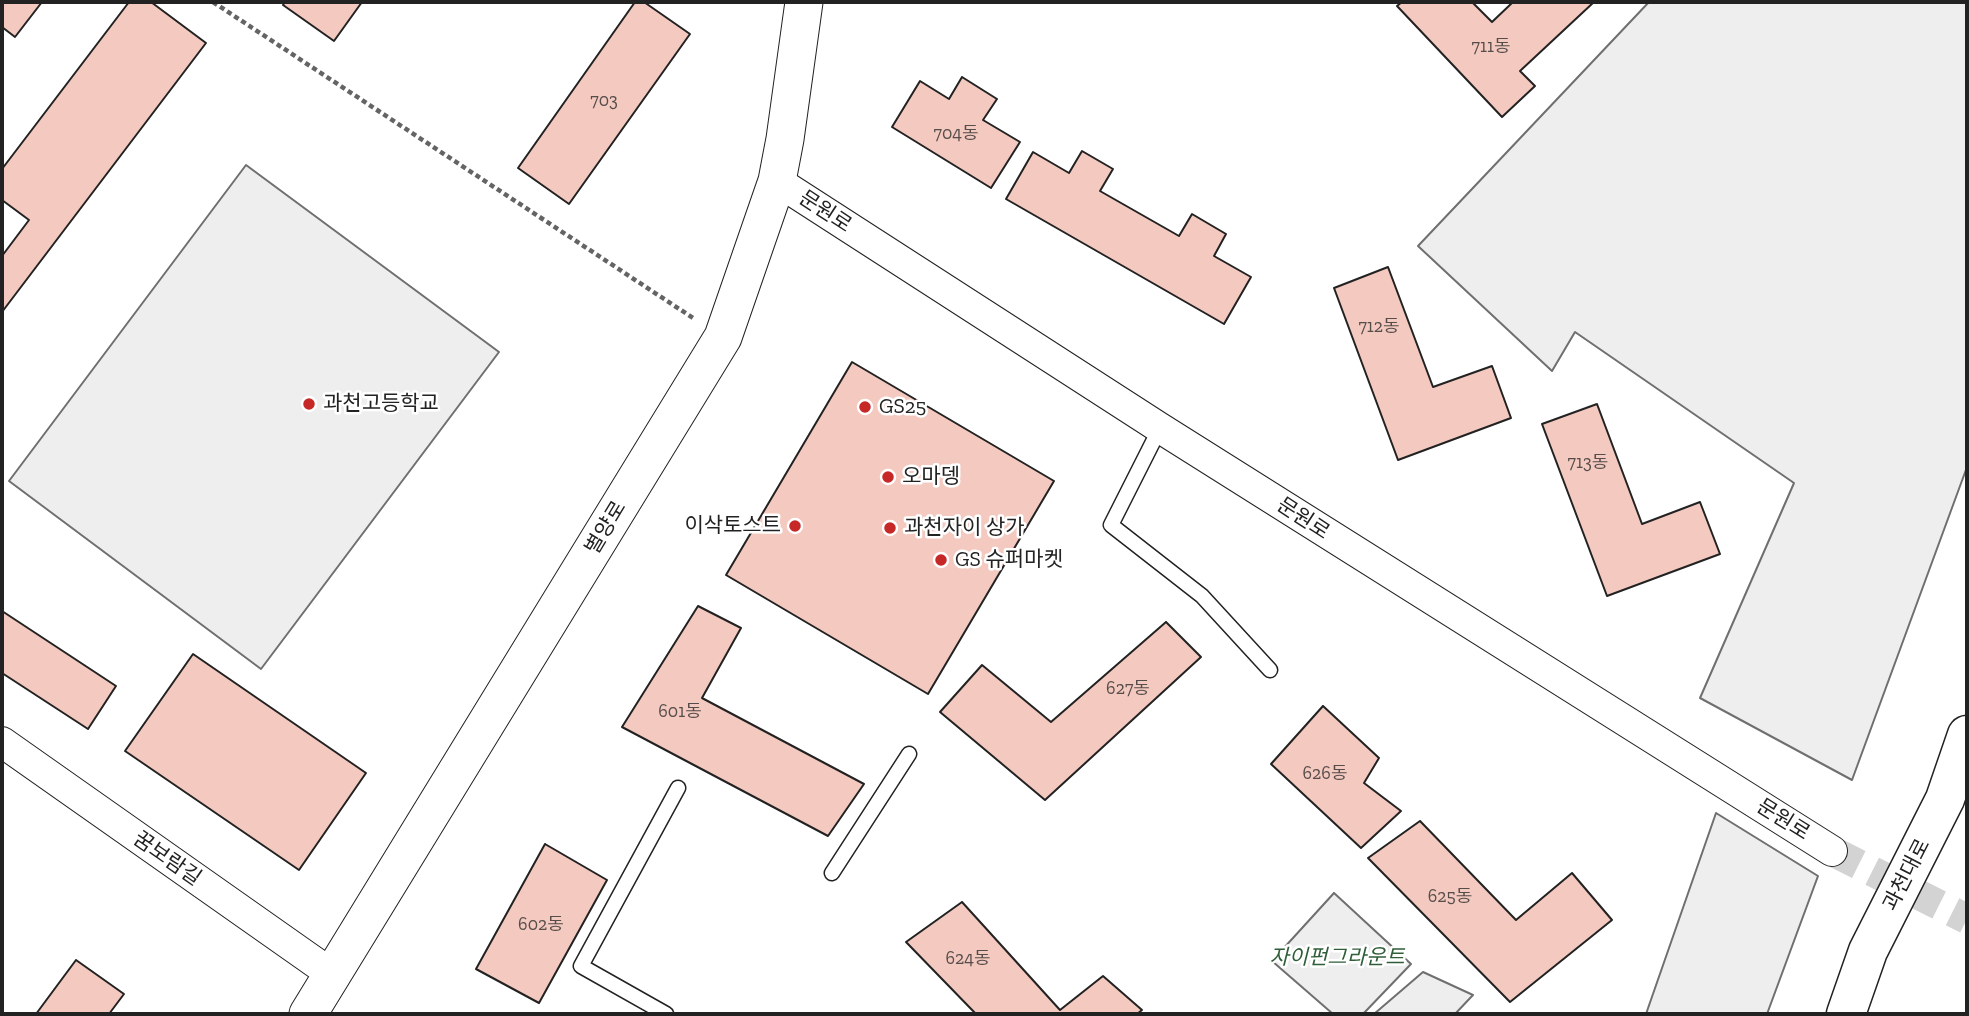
<!DOCTYPE html>
<html>
<head>
<meta charset="utf-8">
<style>
	body { margin:0 }
	#map { position:relative; width:1969px; height:1016px; overflow:hidden; background:#fff; font-family:"Zilla Slab",serif }
	canvas { display:block }
	.frame { position:absolute; inset:0; border:4px solid #222; pointer-events:none }
</style>
</head>
<body>
<div id="map">
<canvas width="1969" height="1016"></canvas>
<div class="frame"></div>
</div>
<script>
const g = document.querySelector('canvas').getContext('2d');
g.lineJoin = 'round';
function fill(path, color) { g.fillStyle = color; g.fill(path, 'evenodd'); }
const toPath = rows => new Path2D(rows.map(r => 'M' + r).join(''));
function trace(path, color, width, dash) { g.strokeStyle = color; g.lineWidth = width; g.lineCap = dash ? 'butt' : 'round'; g.setLineDash(dash || []); g.stroke(path); }
function label(font, color, halo, rows, align = 'center') {
  g.font = font + ' "Zilla Slab","Noto Sans KR",serif'; g.lineWidth = 5; g.setLineDash([]); g.textBaseline = 'middle'; g.strokeStyle = halo; g.fillStyle = color; for (const [text, x, y, turn = 0] of rows) {
    g.save(); g.translate(x, y); g.rotate((+turn || 0) * Math.PI / 180); g.textAlign = isNaN(turn) ? turn : align; if (halo) g.strokeText(text, 0, 0); g.fillText(text, 0, 0); g.restore();
  }
}
const green = toPath([
	[1649,2,1967,2,1967,467,1852,780,1700,698,1794,483,1575,332,1552,371,1418,246,1649,2],
	[246,165,499,352,261,669,9,481,246,165],
	[1716,813,1818,876,1767,1014,1646,1014,1716,813],
	[1334,893,1411,964,1363,1014,1333,1014,1272,961,1334,893],
	[1423,972,1473,995,1455,1014,1374,1014,1423,972]
]);
const building = toPath([
	[2,2,42,2,15,37,2,27,2,2],
	[129,2,151,2,206,43,2,312,2,256,29,220,2,200,2,169,129,2],
	[285,2,362,2,334,41,283,5,285,2],
	[635,2,644,2,690,34,569,204,518,168,635,2],
	[1402,2,1472,2,1492,22,1513,2,1594,2,1520,71,1535,86,1502,117,1397,6,1402,2],
	[962,77,997,99,983,120,1020,142,991,188,892,127,920,81,949,99,962,77],
	[1082,151,1113,169,1100,191,1179,236,1192,214,1226,234,1214,256,1251,277,1224,324,1006,199,1033,152,1069,173,1082,151],
	[1388,267,1433,387,1492,366,1511,418,1398,460,1334,288,1388,267],
	[852,362,1054,481,928,694,726,575,852,362],
	[1597,404,1642,524,1700,502,1720,554,1607,596,1542,424,1597,404],
	[698,606,741,628,702,698,864,784,828,836,622,727,698,606],
	[2,611,116,686,88,729,2,673,2,611],
	[1166,622,1201,657,1045,800,940,712,982,665,1051,722,1166,622],
	[193,654,366,773,299,870,125,751,193,654],
	[1323,706,1379,758,1364,783,1401,811,1361,848,1271,764,1323,706],
	[1420,821,1516,920,1572,873,1612,920,1510,1002,1368,858,1420,821],
	[545,844,607,880,539,1003,476,969,545,844],
	[962,902,1060,1010,1103,976,1142,1010,1137,1014,976,1014,906,942,962,902],
	[76,960,124,994,109,1014,36,1014,76,960]
]);
const minorTunnel = toPath([
	[1832,851,1967,919]
]);
const path = toPath([
	[213,2,693,318]
]);
const service = toPath([
	[1160,428,1111,525,1202,596,1270,670],
	[832,873,909,754],
	[666,1014,581,966,678,788]
]);
const minor = toPath([
	[777,181,1160,428,1832,851],
	[2,742,333,975]
]);
const tertiary = toPath([
	[308,1014,723,337,777,181,785,139,804,2]
]);
const trunk = toPath([
	[1846,1014,1868,951,1945,799,1967,735]
]);
const markers = [
	[309,404,7,"#c62828"],
	[865,407,7,"#c62828"],
	[888,477,7,"#c62828"],
	[795,526,7,"#c62828"],
	[890,528,7,"#c62828"],
	[941,560,7,"#c62828"]
];
const numberNames = [
	["711동",1491,47],
	["703",604,101],
	["704동",956,134],
	["712동",1379,327],
	["713동",1588,463],
	["627동",1128,689],
	["601동",680,712],
	["626동",1325,774],
	["625동",1450,897],
	["602동",541,925],
	["624동",968,959]
];
const streetNames = [
	["문원로",825,212,33],
	["문원로",1303,519,33],
	["별양로",606,528,-59],
	["문원로",1783,820,32],
	["꿈보람길",167,859,35],
	["과천대로",1907,875,-63]
];
const poiNames = [
	["과천고등학교",323,404],
	["GS25",879,407],
	["오마뎅",902,477],
	["이삭토스트",781,526,"right"],
	["과천자이 상가",904,528],
	["GS 슈퍼마켓",955,560]
];
const parkNames = [
	["자이펀그라운트",1337,958]
];
fill(green, '#eee');
trace(green, '#6f6f6f', 2);
fill(building, '#f3c9c0');
trace(building, '#222', 2);
trace(minorTunnel, '#d3d3d3', 30, [30, 15]);
trace(service, '#222', 17);
trace(minor, '#222', 32);
trace(tertiary, '#222', 39);
trace(trunk, '#222', 41);
trace(path, '#646464', 4.5, [5, 3.5]);
trace(service, '#fff', 14);
trace(minor, '#fff', 30);
trace(tertiary, '#fff', 37);
trace(trunk, '#fff', 38);
for (const [x, y, r, color] of markers) { const dot = new Path2D(); dot.arc(x, y, r, 0, 2 * Math.PI); g.fillStyle = color; g.fill(dot); trace(dot, '#fff', 2.5); }
label('18px', '#564c4a', null, numberNames);
label('21px', '#222', '#fff', streetNames);
label('21px', '#222', '#fff', poiNames, 'left');
label('italic 21px', '#2f5e38', '#fff', parkNames);
</script>
</body>
</html>
